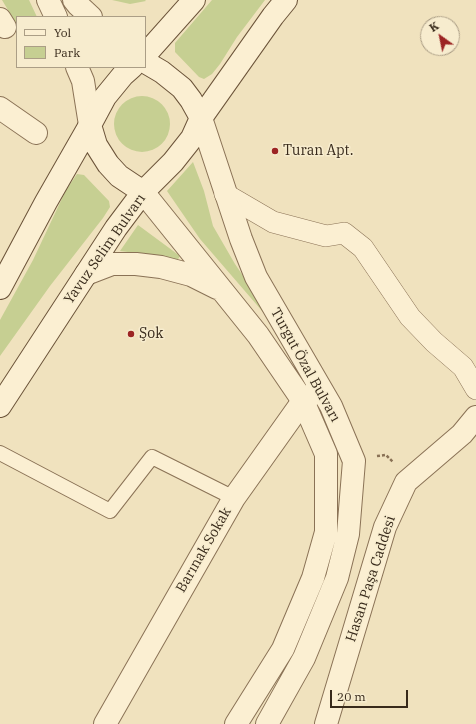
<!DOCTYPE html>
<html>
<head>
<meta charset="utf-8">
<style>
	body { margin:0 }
	#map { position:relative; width:476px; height:724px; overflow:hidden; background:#f0e2be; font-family:"IBM Plex Serif",serif }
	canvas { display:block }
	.legend { position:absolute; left:16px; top:16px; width:130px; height:52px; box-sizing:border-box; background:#f7ecce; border:1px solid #ab9e86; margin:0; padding:5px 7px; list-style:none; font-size:12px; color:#382a1b }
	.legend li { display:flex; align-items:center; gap:8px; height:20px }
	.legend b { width:20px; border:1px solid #ab9e86 }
	.north { position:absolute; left:420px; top:16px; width:40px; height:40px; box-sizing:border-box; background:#f7ecce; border:1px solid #ab9e86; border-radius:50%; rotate:327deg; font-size:11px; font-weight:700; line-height:16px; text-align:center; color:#382a1b }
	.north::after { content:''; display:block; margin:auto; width:14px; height:18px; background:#9c2423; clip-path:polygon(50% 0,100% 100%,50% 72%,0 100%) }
	.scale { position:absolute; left:330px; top:690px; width:78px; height:18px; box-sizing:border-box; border:2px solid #382a1b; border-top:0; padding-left:5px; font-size:12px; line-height:14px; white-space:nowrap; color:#382a1b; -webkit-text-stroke:3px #f7ecce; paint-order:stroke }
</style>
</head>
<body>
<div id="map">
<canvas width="476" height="724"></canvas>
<ul class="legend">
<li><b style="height:5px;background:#fbefd2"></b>Yol</li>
<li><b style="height:11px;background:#c6cf92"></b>Park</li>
</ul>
<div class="north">K</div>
<div class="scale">20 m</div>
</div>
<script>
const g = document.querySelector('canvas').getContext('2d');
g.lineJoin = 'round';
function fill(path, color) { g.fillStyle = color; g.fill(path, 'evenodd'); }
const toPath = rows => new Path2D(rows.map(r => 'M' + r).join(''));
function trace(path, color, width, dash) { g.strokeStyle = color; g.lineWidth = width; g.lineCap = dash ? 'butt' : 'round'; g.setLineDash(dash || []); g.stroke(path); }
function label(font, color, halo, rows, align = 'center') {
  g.font = font + ' "IBM Plex Serif",serif'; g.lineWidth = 3; g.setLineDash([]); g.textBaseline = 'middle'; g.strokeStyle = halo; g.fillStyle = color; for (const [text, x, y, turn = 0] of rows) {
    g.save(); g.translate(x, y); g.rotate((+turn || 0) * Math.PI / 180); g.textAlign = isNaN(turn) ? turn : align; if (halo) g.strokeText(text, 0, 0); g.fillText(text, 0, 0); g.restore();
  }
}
const green = toPath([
	[2,0,29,0,37,17,17,17,17,25],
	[112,0,145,0,146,1,130,4],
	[212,0,265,0,237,37,220,64,212,74,204,79,199,77,175,52,175,43],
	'114 124a28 28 0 1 1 56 0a28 28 0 1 1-56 0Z',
	[193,162,204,191,213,226,235,264,271,317,269,319,200,239,167,191],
	[77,174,84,175,109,201,110,207,103,218,50,286,0,356,0,320,33,260,66,190],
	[138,225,180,256,175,264,159,256,120,251]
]);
const path = toPath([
	[377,456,386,455,393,462]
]);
const service = toPath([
	[0,453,110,511,152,457,234,498]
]);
const pedestrian = toPath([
	[225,194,273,222,326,236,344,233,363,248,410,317,434,342,463,367,476,389]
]);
const minor = toPath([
	[0,19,5,27],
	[0,108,36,133],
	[105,724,234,498,303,401,317,391]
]);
const tertiary = toPath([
	[48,0,56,17],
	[74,0,78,5,91,17],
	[77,67,83,81,90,125],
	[201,118,241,239,256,277,331,406,354,461,348,534,337,578,304,658,267,724],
	[143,192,258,335,303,401,326,454,326,532,313,578,283,649,236,724],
	[86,274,112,264,136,264,161,267,191,275,217,288],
	[326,724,385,527,406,482,462,434,476,417]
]);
const secondary = toPath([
	[145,55,194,0],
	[145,62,162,72,182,88,191,100,201,118],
	[90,125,96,145,108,164,119,176,143,192],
	[0,288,46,202,90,125,105,97,123,75,132,67],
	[0,406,116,228,143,192,173,162,192,138,201,118,273,16,286,0]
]);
const markers = [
	[275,151,4,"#9c2423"],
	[131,334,4,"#9c2423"]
];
const poiNames = [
	["Turan Apt.",283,151],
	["Şok",139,334]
];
const streetNames = [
	["Yavuz Selim Bulvarı",105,249,-55],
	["Turgut Özal Bulvarı",305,365,61],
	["Barınak Sokak",204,550,-60],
	["Hasan Paşa Caddesi",371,579,-72]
];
fill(green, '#c6cf92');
trace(service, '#8a7256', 16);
trace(pedestrian, '#8a7256', 22);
trace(minor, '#8a7256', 24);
trace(tertiary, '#8a7256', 24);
trace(secondary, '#6b5339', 24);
trace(path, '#8a7256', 2.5, [3, 2]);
trace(service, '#fbefd2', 14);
trace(pedestrian, '#fbefd2', 21);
trace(minor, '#fbefd2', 22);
trace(tertiary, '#fbefd2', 22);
trace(secondary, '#fbefd2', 22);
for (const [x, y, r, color] of markers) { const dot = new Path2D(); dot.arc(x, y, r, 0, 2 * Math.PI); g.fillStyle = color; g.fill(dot); trace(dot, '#f7ecce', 1.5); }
label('14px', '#382a1b', '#f7ecce', poiNames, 'left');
label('14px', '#382a1b', '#f7ecce', streetNames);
</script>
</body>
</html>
